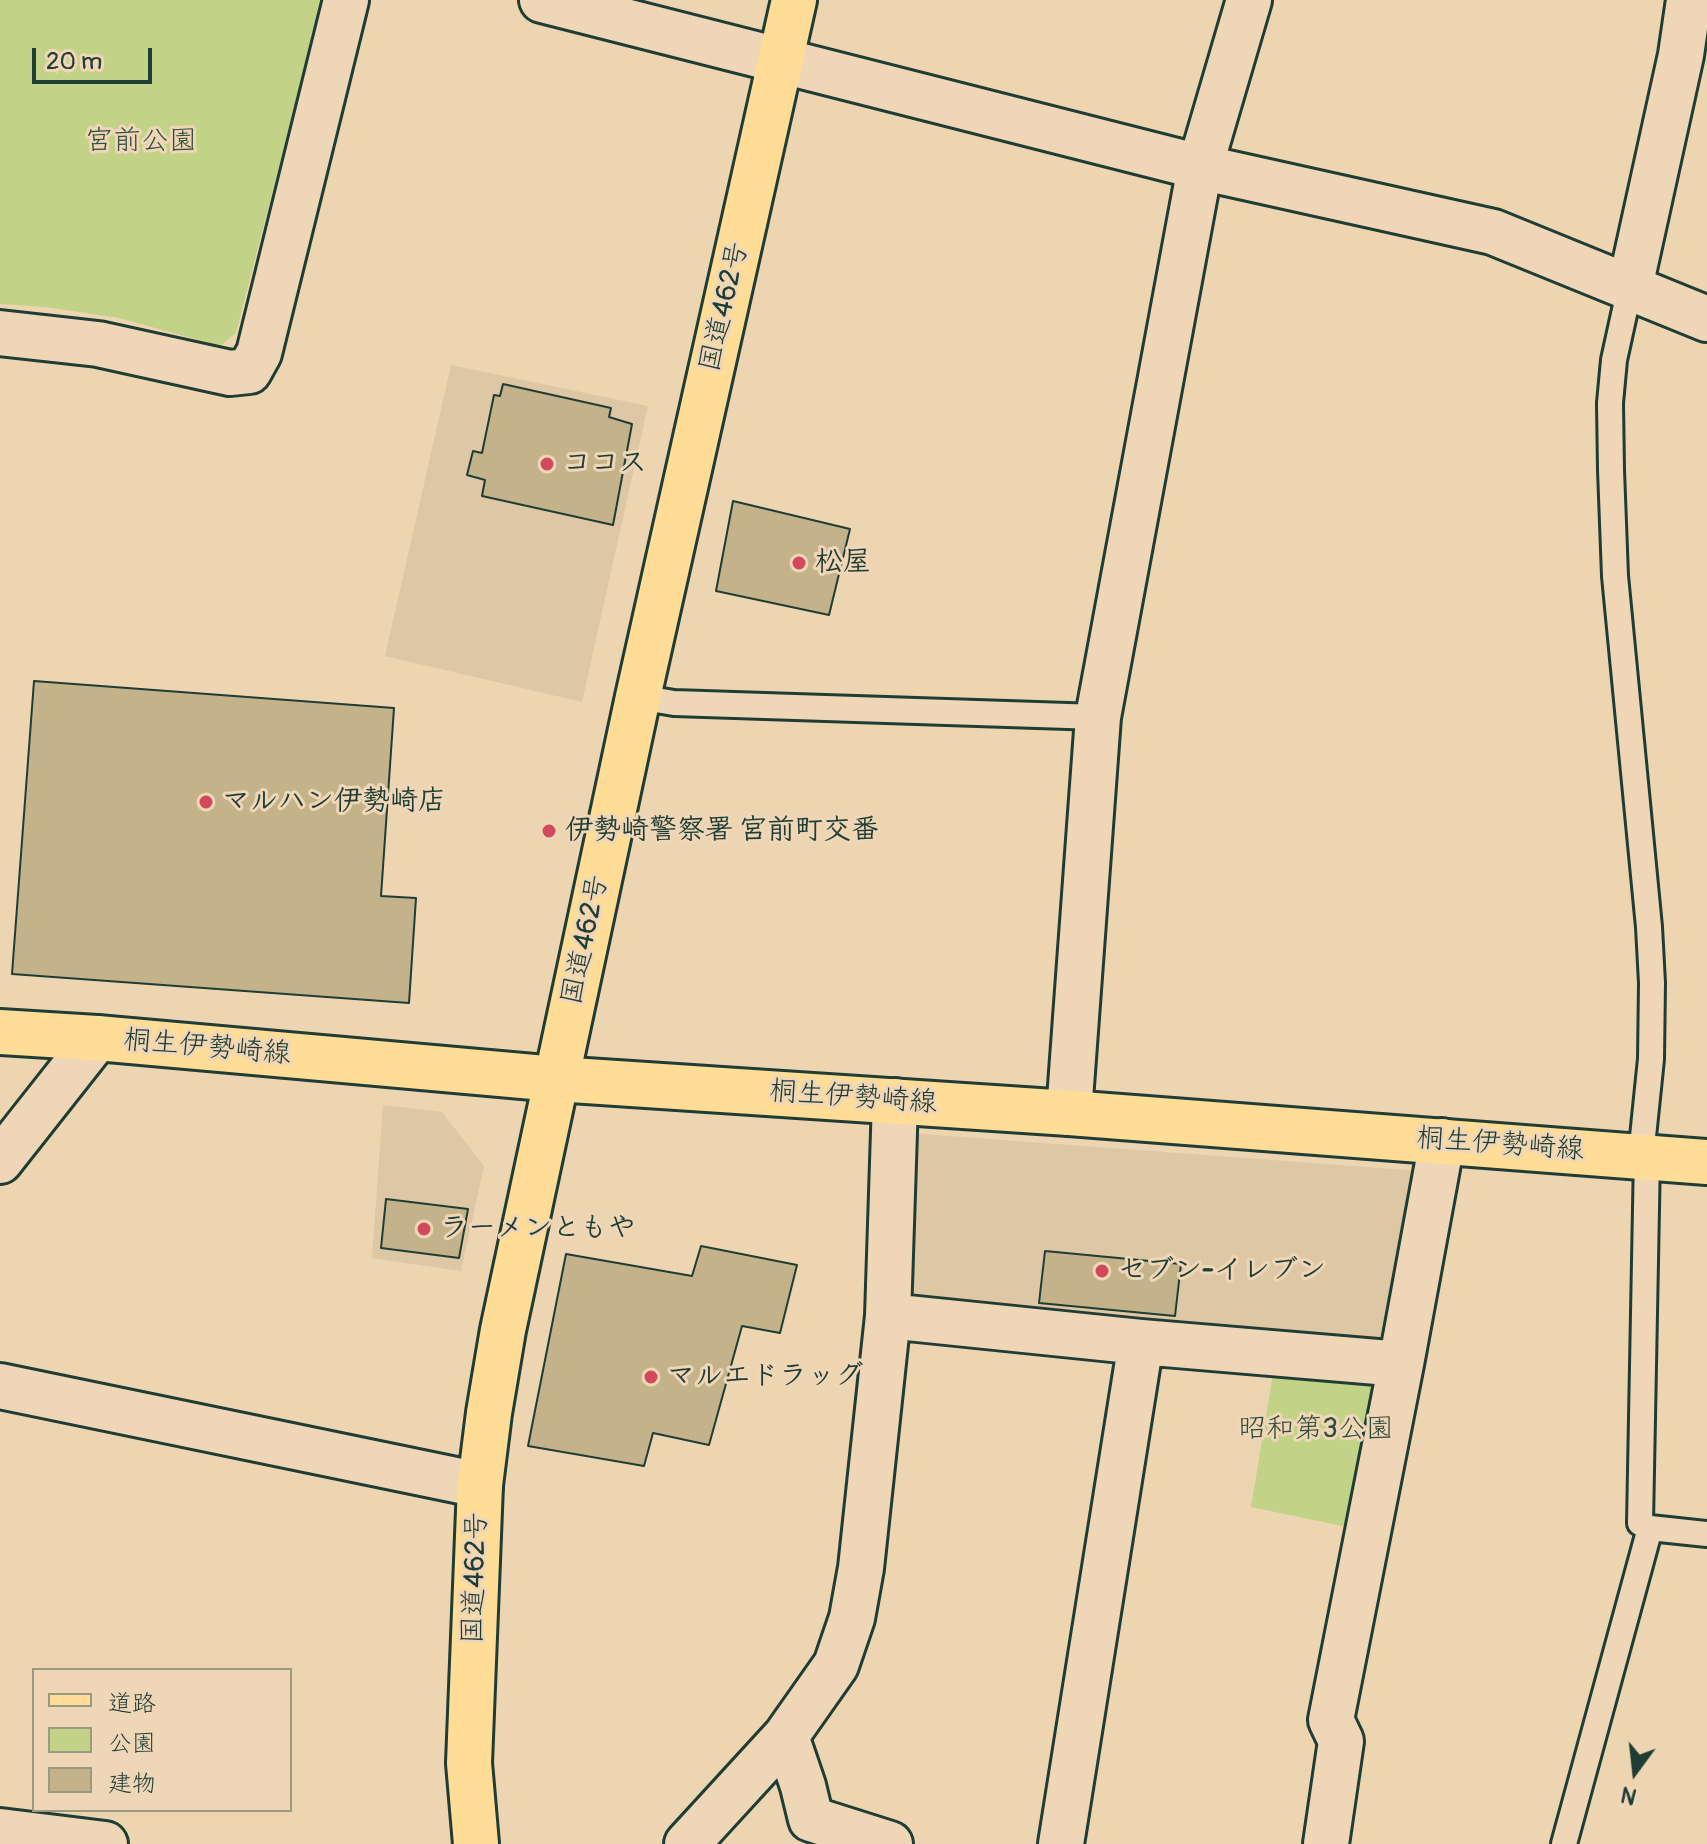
<!DOCTYPE html>
<html>
<head>
<meta charset="utf-8">
<style>
	body { margin:0 }
	#map { position:relative; width:1707px; height:1844px; overflow:hidden; background:#eed5b2; font-family:Pangolin,"Klee One",sans-serif }
	canvas { display:block }
	.legend { position:absolute; left:32px; top:1668px; width:260px; height:144px; box-sizing:border-box; background:#efd6b7; border:2px solid #9c9983; margin:0; padding:10px 14px; list-style:none; font-size:24px; color:#1f3d34 }
	.legend li { display:flex; align-items:center; gap:16px; height:40px }
	.legend b { width:40px; border:2px solid #9c9983 }
	.north { position:absolute; left:1595px; top:1732px; width:80px; height:80px; -webkit-text-stroke:6px #efd6b7; paint-order:stroke; rotate:195deg; font-size:22px; font-weight:700; line-height:32px; text-align:center; color:#1f3d34 }
	.north::after { content:''; display:block; margin:auto; width:28px; height:36px; background:#1f3d34; clip-path:polygon(50% 0,100% 100%,50% 72%,0 100%) }
	.scale { position:absolute; left:32px; top:48px; width:120px; height:36px; box-sizing:border-box; border:4px solid #1f3d34; border-top:0; padding-left:10px; font-size:24px; line-height:28px; white-space:nowrap; color:#1f3d34; -webkit-text-stroke:6px #efd6b7; paint-order:stroke }
</style>
</head>
<body>
<div id="map">
<canvas width="1707" height="1844"></canvas>
<ul class="legend">
<li><b style="height:10px;background:#ffdd96"></b>道路</li>
<li><b style="height:22px;background:#c2d387"></b>公園</li>
<li><b style="height:22px;background:#c3b28a"></b>建物</li>
</ul>
<div class="north">N</div>
<div class="scale">20 m</div>
</div>
<script>
const g = document.querySelector('canvas').getContext('2d');
g.lineJoin = 'round';
function fill(path, color) { g.fillStyle = color; g.fill(path, 'evenodd'); }
const toPath = rows => new Path2D(rows.map(r => 'M' + r).join(''));
function trace(path, color, width, dash) { g.strokeStyle = color; g.lineWidth = width; g.lineCap = dash ? 'butt' : 'round'; g.setLineDash(dash || []); g.stroke(path); }
function label(font, color, halo, rows, align = 'center') {
  g.font = font + ' Pangolin,"Klee One",sans-serif'; g.lineWidth = 6; g.setLineDash([]); g.textBaseline = 'middle'; g.strokeStyle = halo; g.fillStyle = color; for (const [text, x, y, turn = 0] of rows) {
    g.save(); g.translate(x, y); g.rotate((+turn || 0) * Math.PI / 180); g.textAlign = isNaN(turn) ? turn : align; if (halo) g.strokeText(text, 0, 0); g.fillText(text, 0, 0); g.restore();
  }
}
const built = toPath([
	[451,365,648,406,582,702,385,656],
	[383,1105,442,1112,484,1166,461,1271,372,1258],
	[909,1133,1420,1171,1393,1342,904,1296]
]);
const green = toPath([
	[0,0,322,0,236,333,220,346,119,318,45,307,0,304],
	[1274,1368,1366,1378,1376,1398,1347,1527,1251,1507]
]);
const building = toPath([
	[503,384,611,408,609,417,632,424,613,525,482,496,485,480,467,475,473,451,482,453,494,395,500,396,503,384],
	[733,501,850,529,829,615,716,591,733,501],
	[34,681,394,708,381,896,416,898,409,1003,12,974,34,681],
	[386,1199,468,1209,459,1258,381,1248,386,1199],
	[701,1246,797,1265,780,1333,742,1326,709,1445,653,1433,644,1466,528,1446,566,1254,692,1276,701,1246],
	[1045,1251,1181,1264,1175,1316,1039,1303,1045,1251]
]);
const service = toPath([
	[1630,287,1614,360,1610,403,1611,470,1615,576,1649,927,1652,983,1651,1059,1641,1156],
	[638,697,674,703,1098,717],
	[1647,1156,1640,1523,1650,1528,1707,1534],
	[1564,1844,1650,1528]
]);
const minor = toPath([
	[1630,287,1681,55,1689,0],
	[1069,1113,1098,717,1200,167,1249,0],
	[0,1161,97,1038],
	[888,1316,1141,1342,1401,1364,1331,1720,1341,1741,1326,1844],
	[1401,1364,1442,1141],
	[0,1386,480,1485],
	[786,1736,803,1786,811,1819,890,1844],
	[0,1831,105,1844],
	[687,1844,786,1736,836,1665,852,1618,861,1568,888,1316,895,1101],
	[1061,1844,1141,1342]
]);
const tertiary = toPath([
	[542,0,1200,167,1493,232,1707,319],
	[0,333,98,344,230,373,249,371,259,353,346,0]
]);
const primary = toPath([
	[0,1032,97,1038,556,1079,1069,1113,1707,1162]
]);
const trunk = toPath([
	[476,1844,469,1763,480,1485,489,1413,503,1330,638,697,794,0]
]);
const markers = [
	[547,464,8,"#d1495b"],
	[799,563,8,"#d1495b"],
	[206,802,8,"#d1495b"],
	[549,831,8,"#d1495b"],
	[424,1229,8,"#d1495b"],
	[1102,1271,8,"#d1495b"],
	[651,1377,8,"#d1495b"]
];
const parkNames = [
	["宮前公園",141,142],
	["昭和第3公園",1316,1430]
];
const streetNames = [
	["国道462号",725,307,-77],
	["国道462号",586,940,-78],
	["桐生伊勢崎線",207,1048,5],
	["桐生伊勢崎線",853,1098,4],
	["桐生伊勢崎線",1500,1145,4],
	["国道462号",476,1578,-88]
];
const poiNames = [
	["ココス",563,464],
	["松屋",815,563],
	["マルハン伊勢崎店",222,802],
	["伊勢崎警察署 宮前町交番",565,831],
	["ラーメンともや",440,1229],
	["セブン-イレブン",1118,1271],
	["マルエドラッグ",667,1377]
];
fill(built, '#ddc7a4');
fill(green, '#c2d387');
fill(building, '#c3b28a');
trace(building, '#1f3d34', 2);
trace(service, '#1f3d34', 30);
trace(minor, '#1f3d34', 50);
trace(tertiary, '#1f3d34', 50);
trace(primary, '#1f3d34', 50);
trace(trunk, '#1f3d34', 50);
trace(service, '#efd6b7', 24);
trace(minor, '#efd6b7', 44);
trace(tertiary, '#efd6b7', 44);
trace(primary, '#ffdd96', 44);
trace(trunk, '#ffdd96', 44);
for (const [x, y, r, color] of markers) { const dot = new Path2D(); dot.arc(x, y, r, 0, 2 * Math.PI); g.fillStyle = color; g.fill(dot); trace(dot, '#efd6b7', 3); }
label('28px', '#2f4c3c', '#efd6b7', parkNames);
label('28px', '#1f3d34', '#efd6b7', streetNames);
label('bold 28px', '#1f3d34', '#efd6b7', poiNames, 'left');
</script>
</body>
</html>
